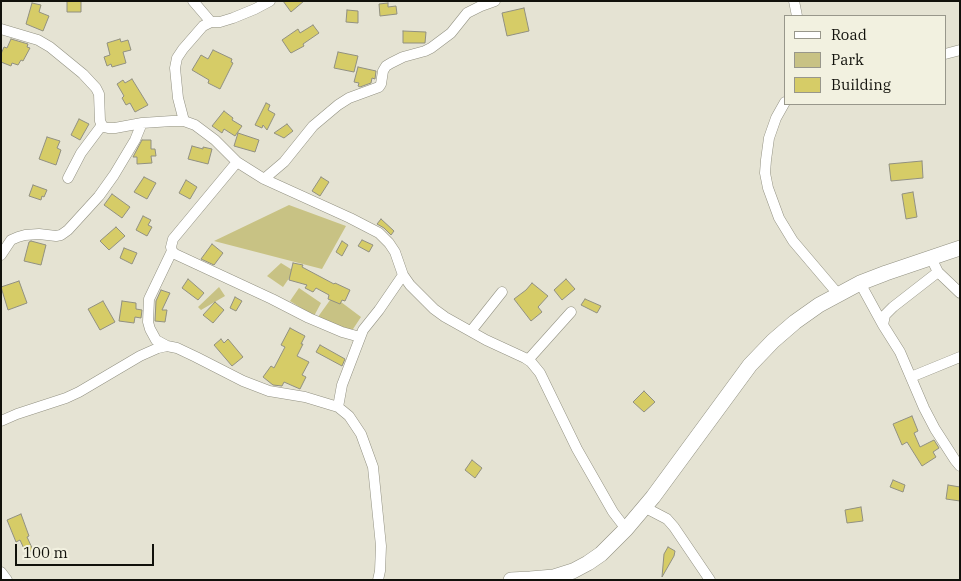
<!DOCTYPE html>
<html>
<head>
<meta charset="utf-8">
<style>
	body { margin:0 }
	#map { position:relative; width:961px; height:581px; overflow:hidden; background:#e5e3d3; font-family:"IBM Plex Serif",serif }
	canvas { display:block }
	.frame { position:absolute; inset:0; border:2px solid #11110b; pointer-events:none }
	.legend { position:absolute; left:784px; top:15px; width:162px; height:90px; box-sizing:border-box; background:#f2f1e0; border:1px solid #98978b; margin:0; padding:6px 9px; list-style:none; font-size:15px; color:#11110b }
	.legend li { display:flex; align-items:center; gap:10px; height:25px }
	.legend b { width:25px; border:1px solid #98978b }
	.scale { position:absolute; left:15px; top:544px; width:139px; height:22px; box-sizing:border-box; border:2px solid #11110b; border-top:0; padding-left:6px; font-size:15px; line-height:18px; white-space:nowrap; color:#11110b; -webkit-text-stroke:4px #f2f1e0; paint-order:stroke }
</style>
</head>
<body>
<div id="map">
<canvas width="961" height="581"></canvas>
<div class="frame"></div>
<ul class="legend">
<li><b style="height:6px;background:#fff"></b>Road</li>
<li><b style="height:14px;background:#c8c284"></b>Park</li>
<li><b style="height:14px;background:#d6cc67"></b>Building</li>
</ul>
<div class="scale">100 m</div>
</div>
<script>
const g = document.querySelector('canvas').getContext('2d');
g.lineJoin = 'round';
function fill(path, color) { g.fillStyle = color; g.fill(path, 'evenodd'); }
const toPath = rows => new Path2D(rows.map(r => 'M' + r).join(''));
function trace(path, color, width, dash) { g.strokeStyle = color; g.lineWidth = width; g.lineCap = dash ? 'butt' : 'round'; g.setLineDash(dash || []); g.stroke(path); }
const green = toPath([
	[289,205,346,226,322,269,214,241],
	[281,263,294,271,283,287,267,276],
	[219,287,225,296,201,310,198,307],
	[299,288,321,303,314,316,290,301],
	[333,296,361,317,351,332,315,321]
]);
const building = toPath([
	[67,1,81,1,81,12,67,12,67,1],
	[283,1,304,1,291,12,283,1],
	[32,3,41,5,39,12,49,16,43,31,26,24,32,3],
	[388,3,388,7,396,6,397,14,380,16,379,4,388,3],
	[524,8,529,31,507,36,502,13,524,8],
	[347,10,358,11,358,23,346,22,347,10],
	[313,25,319,33,303,44,304,46,291,53,290,52,282,40,298,29,300,33,313,25],
	[403,31,426,32,425,43,403,43,403,31],
	[11,39,28,44,27,47,30,48,23,61,21,60,18,65,12,63,11,66,1,62,1,54,4,47,7,48,11,39],
	[120,39,121,42,128,40,131,50,123,52,126,63,112,67,111,64,107,66,104,57,110,55,107,43,120,39],
	[213,50,232,59,231,62,233,63,220,89,208,83,209,80,192,70,201,55,208,59,213,50],
	[338,52,358,56,354,72,334,68,338,52],
	[358,67,376,71,375,79,372,78,371,83,360,87,358,86,359,83,354,82,358,67],
	[132,79,148,105,135,112,130,103,126,105,122,98,124,96,117,84,123,80,125,83,132,79],
	[266,103,270,105,268,110,275,114,267,130,263,125,262,128,255,125,266,103],
	[224,111,233,118,232,120,242,126,235,136,224,129,222,133,212,126,224,111],
	[79,119,89,124,80,140,71,135,79,119],
	[287,124,293,131,284,138,274,133,287,124],
	[238,133,259,140,255,152,234,146,238,133],
	[47,137,60,141,57,148,61,150,56,165,39,159,47,137],
	[142,140,151,140,151,149,155,149,156,156,151,156,152,163,137,164,137,157,133,157,142,140],
	[192,146,203,149,203,147,212,149,208,164,188,159,192,146],
	[922,161,923,178,891,181,889,164,922,161],
	[144,177,156,183,147,199,134,192,144,177],
	[321,177,329,182,320,196,312,191,321,177],
	[186,180,197,187,190,199,179,193,186,180],
	[33,185,47,190,44,197,42,196,41,200,29,196,33,185],
	[913,192,917,217,906,219,902,194,913,192],
	[112,194,130,207,122,218,104,205,112,194],
	[143,216,151,220,148,225,152,227,147,236,136,230,143,216],
	[381,219,394,231,391,235,384,228,377,224,381,219],
	[116,227,125,236,109,250,100,241,116,227],
	[362,240,373,245,369,252,358,246,362,240],
	[31,241,46,245,41,265,24,261,29,242,31,241],
	[342,241,348,245,342,256,336,252,342,241],
	[212,244,223,253,214,265,201,259,212,244],
	[124,248,137,253,132,264,120,258,124,248],
	[293,263,303,265,302,267,334,284,335,283,350,290,345,301,342,300,340,304,328,299,329,295,316,288,313,292,305,288,307,285,289,280,293,263],
	[188,279,204,293,198,300,182,288,188,279],
	[566,279,575,289,562,300,554,290,566,279],
	[19,281,27,303,8,310,1,287,19,281],
	[532,283,548,296,538,307,542,312,531,321,514,299,526,290,532,283],
	[161,290,170,293,162,310,167,310,165,322,155,321,156,301,161,290],
	[235,297,242,301,236,311,230,308,235,297],
	[585,299,601,306,597,313,581,305,585,299],
	[103,301,115,322,100,330,88,309,103,301],
	[122,301,136,303,136,309,142,310,141,318,135,317,134,323,119,321,122,301],
	[215,302,224,310,213,323,203,315,215,302],
	[290,328,305,336,301,344,303,344,297,356,309,362,302,375,306,377,300,389,284,382,282,386,273,385,263,377,271,366,274,368,285,347,281,345,290,328],
	[221,339,224,343,228,339,243,357,232,366,214,345,221,339],
	[320,345,345,359,342,366,316,352,320,345],
	[644,391,655,402,644,412,633,402,644,391],
	[912,416,918,431,914,433,920,447,934,440,939,448,933,452,936,457,922,466,907,442,902,445,893,424,912,416],
	[472,460,482,468,475,478,465,470,472,460],
	[893,480,905,485,903,492,890,487,893,480],
	[948,485,960,487,960,501,946,499,948,485],
	[861,507,863,521,847,523,845,510,861,507],
	[21,514,29,536,27,537,33,550,26,553,20,540,16,542,7,520,21,514],
	[668,547,675,551,674,556,662,577,664,554,668,547]
]);
const street = toPath([
	[193,1,211,22],
	[794,1,797,16],
	[1,29,38,40,50,47,83,74,96,88,99,94,100,121,102,125,104,127,108,128,115,128,142,123,172,121,184,121,195,125,215,140,237,162,264,179,350,218,379,233,389,243,395,252,403,275,410,285,434,309,445,317,486,340,525,358,531,362,540,373,577,449,613,512,626,529],
	[945,54,960,50],
	[785,102,776,118,769,138,766,160,765,173,768,188,779,218,793,241,838,294],
	[184,121,178,98,175,68,177,58,183,49,203,26,211,22,220,22,233,18,255,9,270,1],
	[237,162,173,239,171,247,172,251,175,254,272,299,309,318,342,332,360,337],
	[68,178,81,153,102,125],
	[264,179,284,162,313,126,338,105,349,98,379,87,381,84,383,71,386,66,391,63,403,57,425,51,431,48,451,33,467,13,481,6,495,1],
	[1,255,11,240,18,237,25,235,39,234,56,236,61,235,68,230,99,196,114,175,135,140,142,123],
	[931,258,938,272,960,293],
	[860,283,883,325,900,352,924,408,935,429,955,460,960,466],
	[883,325,885,315,893,307,938,272],
	[471,331,502,292],
	[167,346,156,340,150,329,148,322,149,299,172,251],
	[528,360,571,312],
	[911,377,960,357],
	[338,407,342,385,363,330,379,310,403,275],
	[1,421,17,414,66,398,79,392,140,356,158,348,167,346,177,348,196,357,243,381,269,391,305,397,338,407,349,416,361,434,373,467,381,546,380,571,378,580],
	[644,507,667,519,674,527,710,580],
	[1,572,7,580]
]);
const secondary = toPath([
	[511,580,530,579,554,577,573,571,588,563,601,554,626,529,653,497,750,365,773,341,795,322,819,305,860,283,886,273,948,252,960,248]
]);
fill(green, '#c8c284');
fill(building, '#d6cc67');
trace(building, '#919081', 1);
trace(street, '#929182', 11);
trace(secondary, '#929182', 16);
trace(street, '#fff', 10);
trace(secondary, '#fff', 15);
</script>
</body>
</html>
